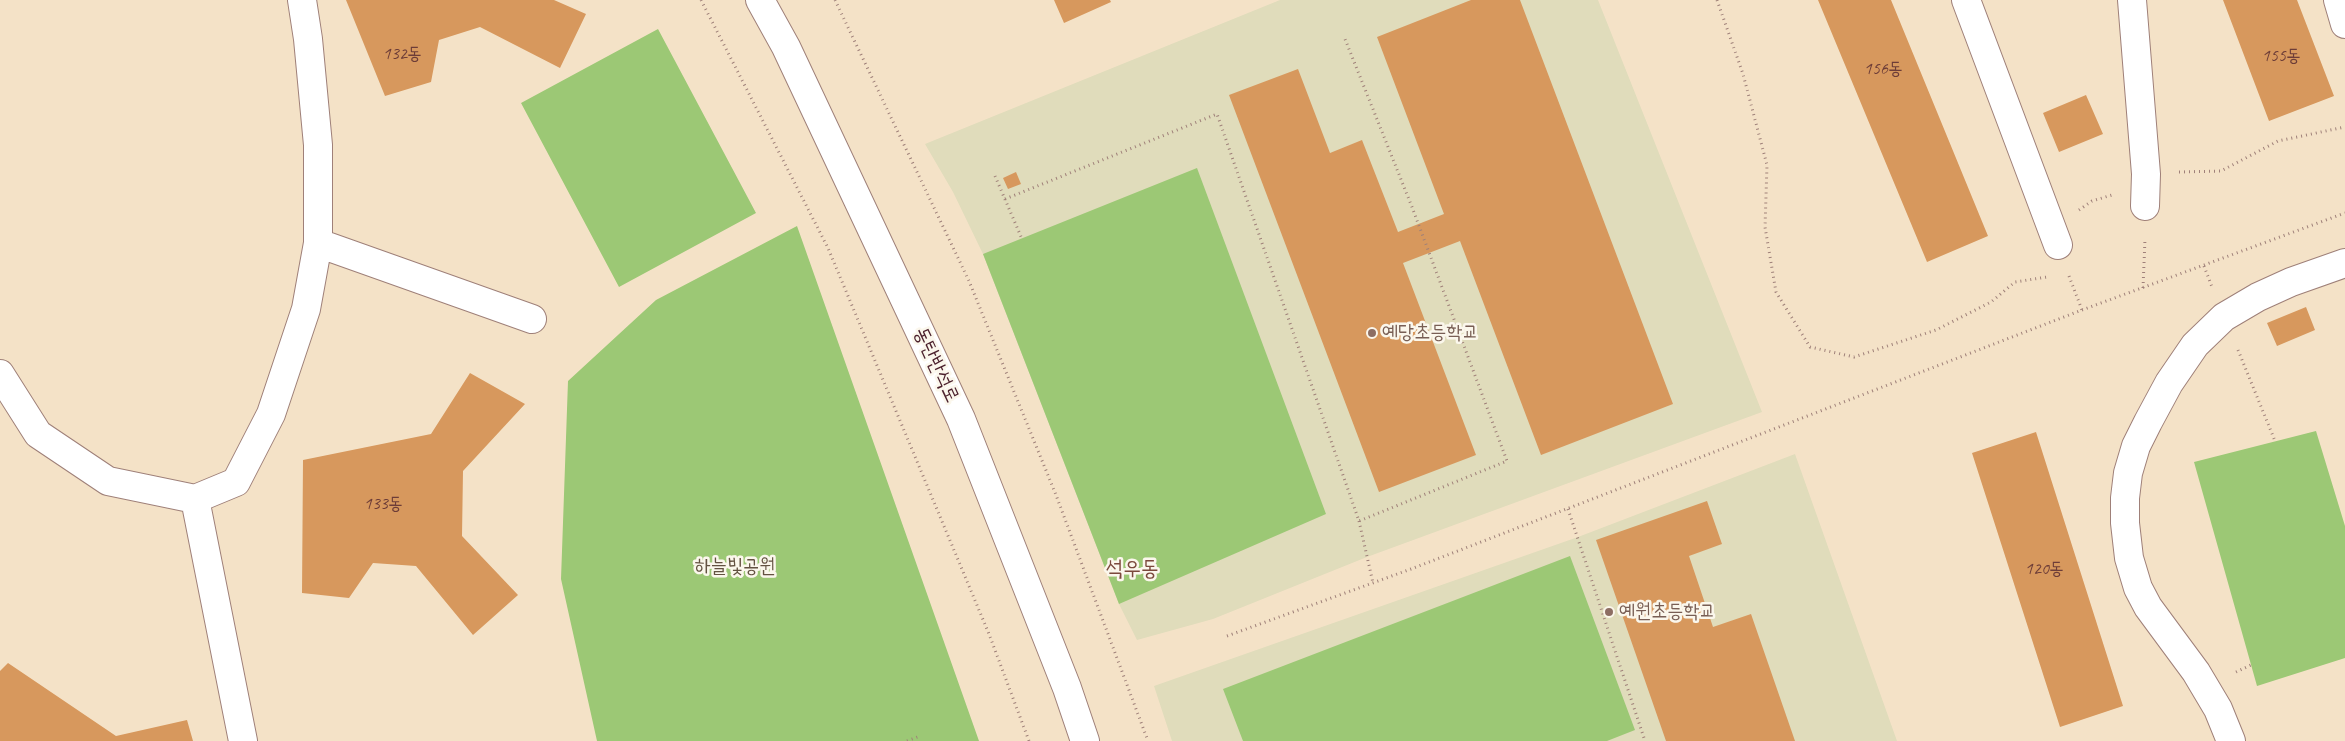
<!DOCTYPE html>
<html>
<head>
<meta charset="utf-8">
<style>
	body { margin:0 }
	canvas { display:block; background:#f4e2c7 }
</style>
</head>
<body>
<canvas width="2345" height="741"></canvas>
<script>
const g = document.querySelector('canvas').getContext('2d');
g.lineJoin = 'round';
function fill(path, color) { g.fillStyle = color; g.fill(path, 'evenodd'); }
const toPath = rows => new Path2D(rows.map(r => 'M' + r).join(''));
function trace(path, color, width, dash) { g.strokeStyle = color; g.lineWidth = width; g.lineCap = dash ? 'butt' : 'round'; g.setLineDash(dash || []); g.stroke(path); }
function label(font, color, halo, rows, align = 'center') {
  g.font = font + ' Caveat,"Poor Story",sans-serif'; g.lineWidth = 5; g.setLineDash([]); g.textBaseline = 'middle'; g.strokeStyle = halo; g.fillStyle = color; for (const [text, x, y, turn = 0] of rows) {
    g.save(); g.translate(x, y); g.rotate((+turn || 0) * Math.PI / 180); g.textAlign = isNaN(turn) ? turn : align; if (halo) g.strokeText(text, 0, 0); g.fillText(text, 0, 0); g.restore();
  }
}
const built = toPath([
	[1280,0,1598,0,1762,412,1367,557,1213,619,1137,640,1119,604,983,254,953,192,925,144],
	[1795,454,1897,741,1172,741,1154,686,1578,537]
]);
const green = toPath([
	[658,29,756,213,619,287,521,103],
	[1197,168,1326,514,1119,604,983,254],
	[797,226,979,741,597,741,561,579,568,381,656,300],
	[2316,431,2345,526,2345,658,2257,686,2194,462],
	[1570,556,1635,730,1607,741,1243,741,1223,689]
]);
const building = toPath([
	[346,0,554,0,586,14,560,68,480,27,439,40,431,82,385,96],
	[1054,0,1110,0,1111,2,1064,23],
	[1471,0,1520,0,1673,404,1541,455,1460,241,1403,263,1476,455,1379,492,1229,95,1298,69,1330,153,1362,140,1398,232,1444,214,1377,37],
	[1818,0,1891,0,1988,236,1927,262],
	[2223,0,2297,0,2334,96,2269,121],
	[2086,95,2103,134,2059,152,2043,113],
	[1016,172,1021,184,1008,189,1003,178],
	[2306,307,2315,330,2277,346,2267,323],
	[470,373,525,404,463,471,462,536,518,595,473,635,416,566,373,563,349,598,302,593,303,460,431,434],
	[2036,432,2123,706,2060,727,1972,453],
	[1707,501,1722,544,1689,556,1713,627,1751,614,1795,741,1666,741,1596,540],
	[8,663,116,736,187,720,193,741,0,741,0,671]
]);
const path = toPath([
	[701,0,828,248,989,634,1029,741],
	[835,0,969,281,1056,495,1148,741],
	[1717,0,1743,74,1767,165,1765,227,1776,292,1810,347,1854,357,1936,330,1991,302,2015,282,2047,277],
	[2179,172,2221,171,2278,141,2345,127],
	[995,176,1022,239],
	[1005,199,1217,114,1359,521,1507,461,1412,207,1345,39],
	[2079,210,2092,201,2112,195],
	[2204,266,2212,287],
	[2069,276,2082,310],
	[2143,288,2145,239],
	[2238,350,2275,441],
	[1568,509,1645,741],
	[1359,521,1373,583],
	[1227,636,1411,569,2082,310,2345,213],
	[2236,672,2251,665],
	[907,741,920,736]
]);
const minor = toPath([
	[760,0,786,47,961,419,1067,688,1085,741],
	[1966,0,2058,245],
	[2132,0,2146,174,2145,206],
	[2338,0,2345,24],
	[318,243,532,319],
	[0,374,38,434,108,481,195,499,236,482,271,414,306,309,318,243,318,145,308,39,302,0],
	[195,499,243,741],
	[2231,741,2218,709,2196,672,2148,607,2138,588,2129,558,2125,523,2125,498,2128,473,2136,446,2148,422,2169,383,2195,345,2224,317,2258,297,2291,282,2345,263]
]);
const markers = [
	[1372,333,5,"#8d6e63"],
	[1609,612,5,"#8d6e63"]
];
const numberNames = [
	["132동",402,54],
	["155동",2281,56],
	["156동",1883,69],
	["133동",383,504],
	["120동",2044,569]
];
const educationNames = [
	["예당초등학교",1382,333],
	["예원초등학교",1619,612]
];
const streetNames = [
	["동탄반석로",936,365,65]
];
const parkNames = [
	["하늘빛공원",735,567]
];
const quarterNames = [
	["석우동",1132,569]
];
fill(built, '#e0dcbb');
fill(green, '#9cc875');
fill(building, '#d7985d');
trace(minor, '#9f8079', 30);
trace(path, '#9f8079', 3, [1, 4]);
trace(minor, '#fff', 28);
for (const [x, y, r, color] of markers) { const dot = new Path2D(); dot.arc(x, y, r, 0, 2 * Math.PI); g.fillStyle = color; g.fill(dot); trace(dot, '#fbf7ec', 2); }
label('18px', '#6d3d38', null, numberNames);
label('20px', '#785e54', '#fbf7ec', educationNames, 'left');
label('20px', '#4a1f2b', '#fbf7ec', streetNames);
label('20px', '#635241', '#fbf7ec', parkNames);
label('22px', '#7b493c', '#fbf7ec', quarterNames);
</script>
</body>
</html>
